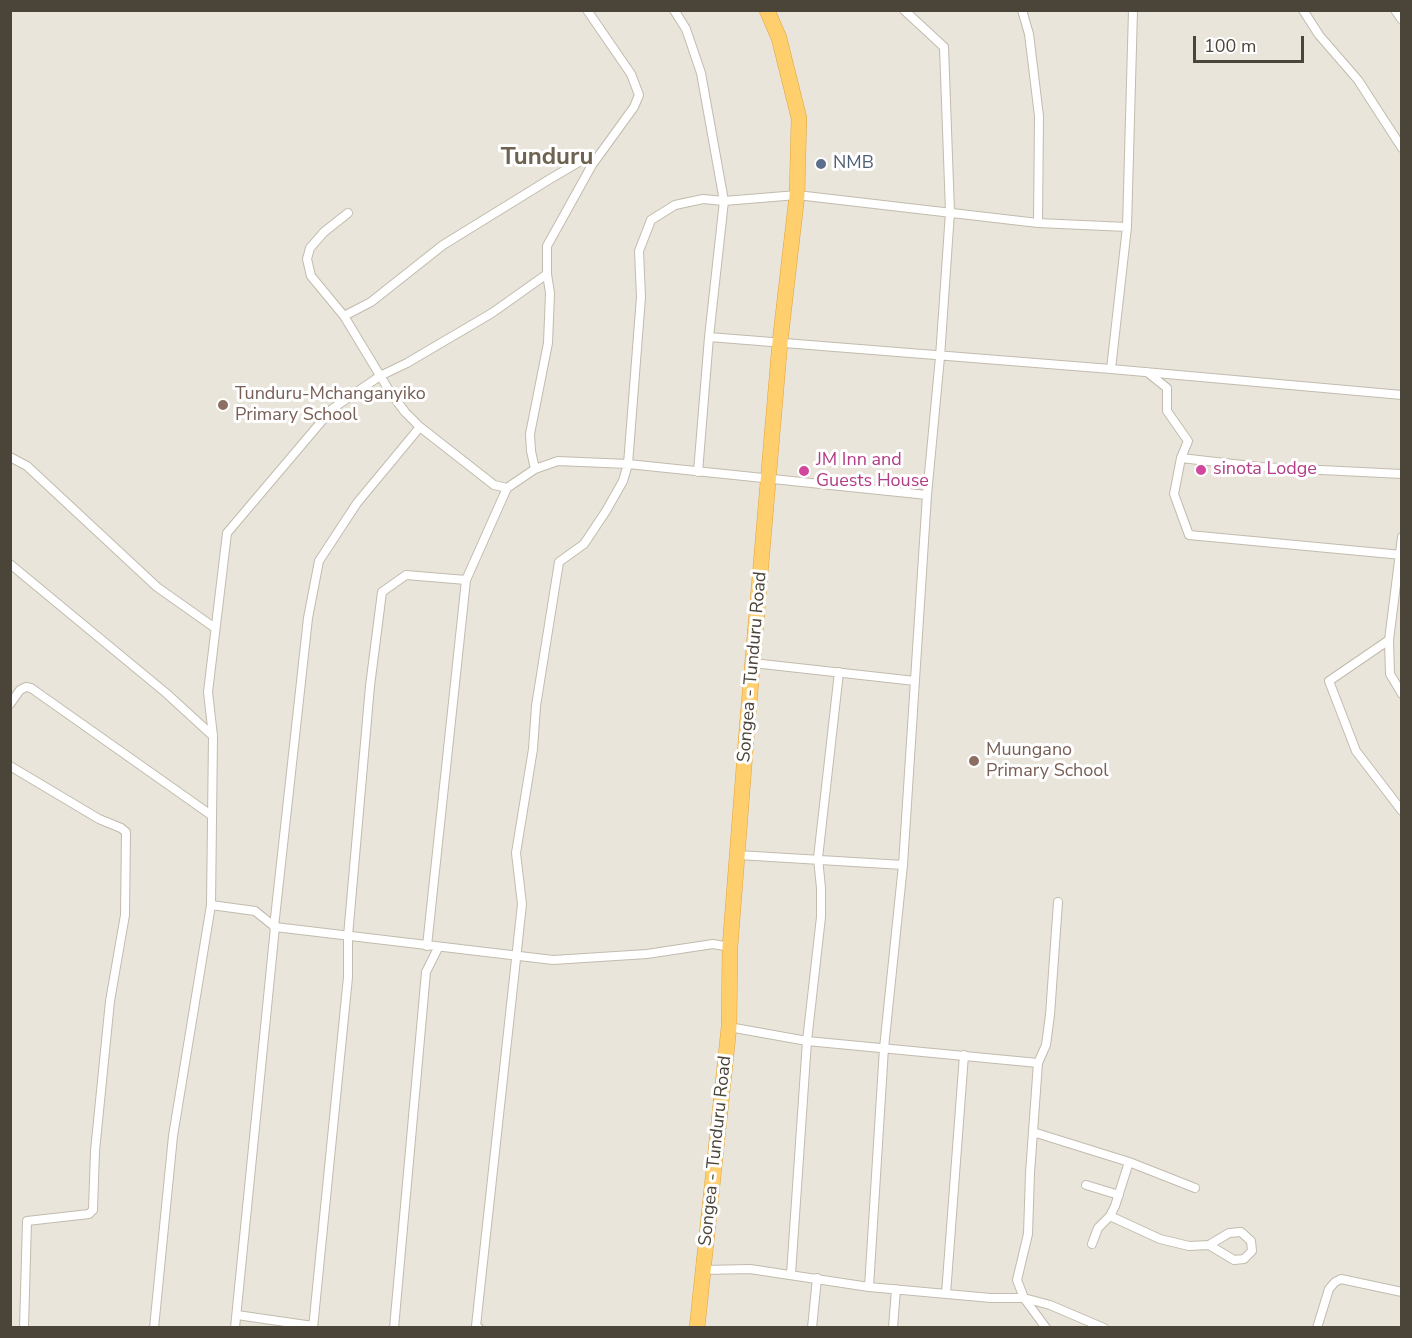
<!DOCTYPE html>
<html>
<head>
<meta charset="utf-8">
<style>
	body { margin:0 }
	#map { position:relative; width:1412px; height:1338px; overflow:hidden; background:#f6f3ec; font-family:"Nunito Sans",sans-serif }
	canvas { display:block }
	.frame { position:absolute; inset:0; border:12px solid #4b4439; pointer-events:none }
	.scale { position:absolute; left:1193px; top:36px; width:111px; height:27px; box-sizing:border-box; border:3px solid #4b4439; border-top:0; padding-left:8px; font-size:18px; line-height:21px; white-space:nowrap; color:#4b4439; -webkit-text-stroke:4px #fff; paint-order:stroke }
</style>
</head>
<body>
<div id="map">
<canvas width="1412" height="1338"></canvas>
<div class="frame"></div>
<div class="scale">100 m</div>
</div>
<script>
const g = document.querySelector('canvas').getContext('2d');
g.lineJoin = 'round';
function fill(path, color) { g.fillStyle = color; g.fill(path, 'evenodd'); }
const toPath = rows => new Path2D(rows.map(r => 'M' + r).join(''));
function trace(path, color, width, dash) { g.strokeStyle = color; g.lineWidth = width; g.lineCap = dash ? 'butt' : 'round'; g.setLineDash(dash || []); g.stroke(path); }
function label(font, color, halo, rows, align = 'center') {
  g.font = font + ' "Nunito Sans",sans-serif'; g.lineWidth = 6; g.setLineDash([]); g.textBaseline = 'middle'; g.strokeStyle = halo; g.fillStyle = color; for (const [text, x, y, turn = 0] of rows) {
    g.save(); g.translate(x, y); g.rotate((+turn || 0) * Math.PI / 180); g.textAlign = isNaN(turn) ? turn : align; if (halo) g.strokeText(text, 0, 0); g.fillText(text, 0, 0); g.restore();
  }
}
const residential = toPath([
	[11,11,1401,11,1401,1327,11,1327]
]);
const street = toPath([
	[674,10,686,29,701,73,724,201,709,337,698,472],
	[1022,10,1029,34,1039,116,1038,223],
	[1303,10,1319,35,1358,80,1402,148],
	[1395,10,1402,20],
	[348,213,324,232,310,248,307,259,311,276,344,316,390,392,405,412,420,427,494,485,507,488,535,469,558,461,628,464,927,495],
	[344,316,371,302,443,245,550,179,584,159,592,165],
	[709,337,1111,369,1402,395],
	[1111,369,1127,227,1133,10],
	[1147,372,1167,388,1167,411,1188,441,1181,458,1174,494,1189,535,1402,555],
	[10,457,27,466,157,587,215,628],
	[1181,458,1260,467,1402,474],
	[535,469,531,451,530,434,548,343,550,293,547,274,547,246,592,165,634,107,639,95,631,74,587,10],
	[1402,537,1389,640,1390,674,1402,694],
	[10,564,166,693,213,736],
	[1389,640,1329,681,1356,751,1402,811],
	[753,663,915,681],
	[10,704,20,690,26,687,31,688,211,815],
	[10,766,99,819,121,828,126,832,125,915,110,1001,95,1151,93,1210,89,1214,27,1221,24,1328],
	[738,855,903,865],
	[211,905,255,911,275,927,553,960,647,954,713,944,730,947],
	[274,927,308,618,319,561,357,503,420,427],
	[427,946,466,580,507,488],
	[729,1027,807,1041,1038,1063],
	[1033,1132,1129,1162,1195,1188],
	[1086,1185,1119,1195],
	[1110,1216,1160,1239,1189,1246,1209,1245,1229,1233,1241,1232,1251,1241,1252,1251,1244,1259,1234,1260,1209,1245],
	[1092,1244,1098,1228,1110,1216,1115,1206,1129,1162],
	[703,1270,750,1269,869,1287,991,1298,1024,1298,1050,1305,1104,1328],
	[791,1274,807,1041,821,917,821,888,818,858,839,672],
	[869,1287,884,1048,903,865,927,495,940,357,950,212,944,47,904,10],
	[946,1294,964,1055],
	[237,1315,313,1326],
	[154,1328,173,1136,211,905,213,736,208,692,227,533,332,409,380,376,407,363,492,313,547,274],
	[235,1328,275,927],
	[313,1328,348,977,348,936,370,686,382,592,406,575,466,580],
	[394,1328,426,972,438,948],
	[479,1328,476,1326,522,904,516,853,533,749,536,706,559,562,584,544,606,511,623,481,628,464,641,297,639,251,651,220,675,205,703,199,724,201,797,195,1038,223,1127,227],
	[812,1328,817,1278],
	[893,1328,896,1289],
	[1046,1328,1024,1298,1017,1280,1028,1234,1030,1173,1038,1063,1046,1045,1050,1015,1058,902],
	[1317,1328,1329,1289,1335,1282,1341,1279,1402,1292]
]);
const highway = toPath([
	[697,1328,729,1027,730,947,747,728,780,342,797,195,799,118,779,38,767,10]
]);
const markers = [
	[821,164,6,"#5c6f8a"],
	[223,405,6,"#8d6e63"],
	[1201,470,6,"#d1479c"],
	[804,471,6,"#d1479c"],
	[974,761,6,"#8d6e63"]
];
const serviceNames = [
	["NMB",833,164]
];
const educationNames = [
	["Tunduru-Mchanganyiko",235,395],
	["Primary School",235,416],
	["Muungano",986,751],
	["Primary School",986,772]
];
const hotelNames = [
	["JM Inn and",816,461],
	["Guests House",816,482],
	["sinota Lodge",1213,470]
];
const streetNames = [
	["Songea - Tunduru Road",753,667,-85],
	["Songea - Tunduru Road",716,1151,-84]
];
const districtNames = [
	["Tunduru",547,158]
];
fill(residential, '#eae5da');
trace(street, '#c2bbae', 10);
trace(highway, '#e0a43c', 16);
trace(street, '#fff', 8);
trace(highway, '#ffcf6e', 15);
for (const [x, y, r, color] of markers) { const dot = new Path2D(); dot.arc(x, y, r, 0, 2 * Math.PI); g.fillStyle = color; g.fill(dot); trace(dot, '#fff', 2); }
label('18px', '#4e5e75', '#fff', serviceNames, 'left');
label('18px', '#785e54', '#fff', educationNames, 'left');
label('18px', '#b23c85', '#fff', hotelNames, 'left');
label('18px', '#4b4439', '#fff', streetNames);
label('bold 24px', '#6e6250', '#fff', districtNames);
</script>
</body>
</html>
